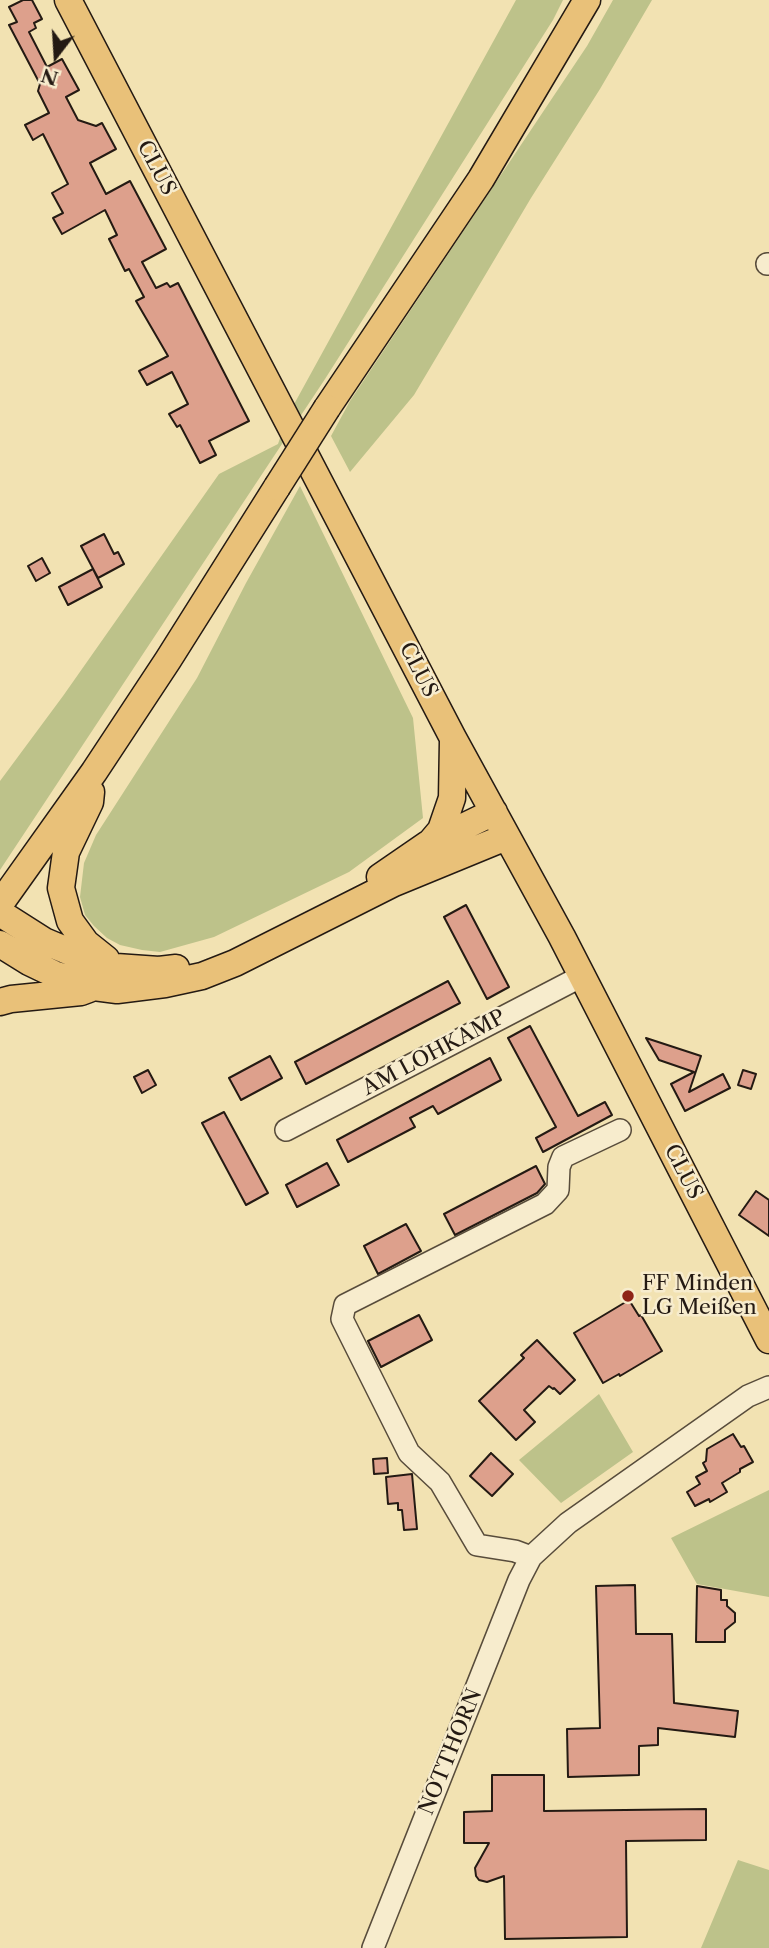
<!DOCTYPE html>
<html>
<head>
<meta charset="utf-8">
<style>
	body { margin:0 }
	#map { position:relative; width:769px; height:1948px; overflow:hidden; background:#f2e2b2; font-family:"Libre Caslon Text",serif }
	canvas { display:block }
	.north { position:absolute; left:21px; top:21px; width:70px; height:70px; -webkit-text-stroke:5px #f7eccd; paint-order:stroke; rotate:197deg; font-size:19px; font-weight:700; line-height:28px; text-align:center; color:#241a13 }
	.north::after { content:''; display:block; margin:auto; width:24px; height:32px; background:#241a13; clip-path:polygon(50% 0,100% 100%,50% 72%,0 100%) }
</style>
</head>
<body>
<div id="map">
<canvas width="769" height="1948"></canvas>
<div class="north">N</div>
</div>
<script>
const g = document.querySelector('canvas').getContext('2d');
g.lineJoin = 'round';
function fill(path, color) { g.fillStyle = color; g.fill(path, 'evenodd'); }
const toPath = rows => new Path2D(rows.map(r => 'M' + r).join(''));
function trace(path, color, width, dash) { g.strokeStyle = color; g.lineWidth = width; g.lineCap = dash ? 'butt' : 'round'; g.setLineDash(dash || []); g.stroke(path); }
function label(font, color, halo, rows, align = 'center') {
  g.font = font + ' "Libre Caslon Text",serif'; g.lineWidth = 5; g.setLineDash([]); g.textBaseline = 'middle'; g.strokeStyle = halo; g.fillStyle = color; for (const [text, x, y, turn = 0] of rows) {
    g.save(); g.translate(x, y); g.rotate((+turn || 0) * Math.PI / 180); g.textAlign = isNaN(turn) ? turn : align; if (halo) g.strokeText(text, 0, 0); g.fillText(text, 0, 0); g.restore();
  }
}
const green = toPath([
	[516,0,563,0,553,20,325,379,0,870,0,781,63,696,219,474,278,444,287,417],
	[613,0,652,0,600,89,531,198,414,395,350,472,331,436,350,401,587,46],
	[300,486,413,718,423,818,349,872,214,937,160,952,142,950,120,945,107,938,94,926,85,915,80,897,84,863,96,835,197,678,246,583],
	[599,1394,633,1452,561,1503,519,1460],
	[769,1490,769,1597,697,1584,671,1538],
	[738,1860,769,1870,769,1948,701,1948]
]);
const building = toPath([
	[23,0,32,0,42,19,34,23,36,28,29,32,47,67,62,59,79,90,66,97,78,120,96,126,102,123,116,149,90,163,106,194,130,181,166,249,142,262,156,288,167,283,170,287,178,283,249,421,209,441,216,455,200,463,180,425,177,427,169,414,188,404,172,372,147,385,139,371,168,356,136,301,144,297,129,269,125,271,109,239,117,235,105,210,62,234,53,218,63,213,52,193,68,184,43,134,33,140,25,125,49,113,38,91,40,84,9,25,17,22,9,7,23,0],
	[104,534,114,554,118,552,124,564,98,578,81,546,104,534],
	[42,558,50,573,36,581,28,566,42,558],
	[93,569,102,587,68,605,59,587,93,569],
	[466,905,509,987,487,999,444,917,466,905],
	[448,981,460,1003,306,1084,295,1062,448,981],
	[530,1026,578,1116,605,1102,612,1115,543,1152,536,1138,556,1127,508,1038,530,1026],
	[646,1038,701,1056,689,1092,723,1074,730,1088,685,1111,671,1084,694,1072,659,1060,646,1038],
	[270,1056,282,1078,241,1100,229,1078,270,1056],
	[490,1058,501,1080,438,1114,433,1106,410,1118,415,1127,348,1162,337,1140,490,1058],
	[148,1070,156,1085,142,1093,134,1077,148,1070],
	[743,1070,756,1074,751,1089,738,1085,743,1070],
	[224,1112,268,1193,246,1205,202,1123,224,1112],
	[327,1163,339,1185,297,1207,286,1185,327,1163],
	[536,1166,545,1184,537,1193,455,1235,444,1214,536,1166],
	[756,1191,769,1200,769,1236,739,1215,756,1191],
	[406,1224,421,1251,378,1274,364,1246,406,1224],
	[629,1300,639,1316,641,1315,662,1351,620,1376,619,1374,603,1383,574,1333,629,1300],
	[419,1315,432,1340,381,1367,368,1341,419,1315],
	[537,1340,575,1380,560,1394,554,1388,553,1389,549,1386,524,1410,535,1422,516,1440,479,1401,524,1358,521,1355,537,1340],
	[733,1434,741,1447,744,1446,753,1462,740,1469,740,1472,722,1483,727,1492,710,1502,709,1499,695,1506,687,1492,700,1484,696,1477,707,1471,703,1463,706,1461,707,1449,733,1434],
	[491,1453,513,1474,492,1496,470,1476,491,1453],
	[387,1458,388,1473,374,1474,373,1459,387,1458],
	[412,1474,417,1529,404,1530,402,1510,398,1510,398,1503,388,1504,386,1477,412,1474],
	[635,1585,636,1634,672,1634,674,1703,738,1711,735,1737,658,1728,658,1745,639,1746,639,1775,568,1777,567,1729,600,1728,596,1586,635,1585],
	[697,1586,721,1590,721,1600,727,1600,727,1606,735,1613,735,1622,725,1630,725,1642,696,1642,697,1586],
	[492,1775,544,1775,544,1811,706,1809,706,1840,626,1841,627,1937,505,1939,504,1876,487,1882,479,1880,476,1876,475,1868,489,1843,464,1843,464,1812,492,1811,492,1775]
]);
const minor = toPath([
	[767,264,769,264],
	[286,1130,582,976],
	[531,1557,515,1551,477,1545,440,1482,409,1453,342,1319,345,1305,545,1204,558,1190,559,1167,563,1157,620,1130],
	[373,1948,519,1580,531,1557,568,1523,748,1396,769,1387]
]);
const major = toPath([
	[68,0,453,738,562,937,769,1340],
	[327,408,481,179,587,0],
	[91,792,90,802,66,852,61,888,70,921,86,943,106,959],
	[430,843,441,830,452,798,453,741],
	[380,877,428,844,494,812],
	[0,904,94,772,168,660,277,487],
	[0,913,44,941,82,957,116,967,159,970,176,968],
	[0,944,29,962,54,974,94,987,117,990,165,984,202,976,235,963,394,883,506,837],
	[0,1002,11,999,81,992,89,989]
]);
const majorBridge = toPath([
	[277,487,327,408]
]);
const markers = [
	[628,1296,7,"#8f2418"]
];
const streetNames = [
	["CLUS",156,168,62],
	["CLUS",418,670,63],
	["AM LOHKAMP",434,1053,-28],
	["CLUS",683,1172,63],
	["NOTTHORN",451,1752,-68]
];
const poiNames = [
	["FF Minden",642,1284],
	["LG Meißen",642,1308]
];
fill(green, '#bdc28a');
fill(building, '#dda08c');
trace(building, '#241a13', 2);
trace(minor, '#584c3b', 24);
trace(major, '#241a13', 29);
trace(minor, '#f7eccd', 21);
trace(major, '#e9c179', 26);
trace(majorBridge, '#241a13', 29, []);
trace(majorBridge, '#e9c179', 26);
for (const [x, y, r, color] of markers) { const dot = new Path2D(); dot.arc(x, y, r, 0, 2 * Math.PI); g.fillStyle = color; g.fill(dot); trace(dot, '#f7eccd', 2.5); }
label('21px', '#241a13', '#f7eccd', streetNames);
label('21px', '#241a13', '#f7eccd', poiNames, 'left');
</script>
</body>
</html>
